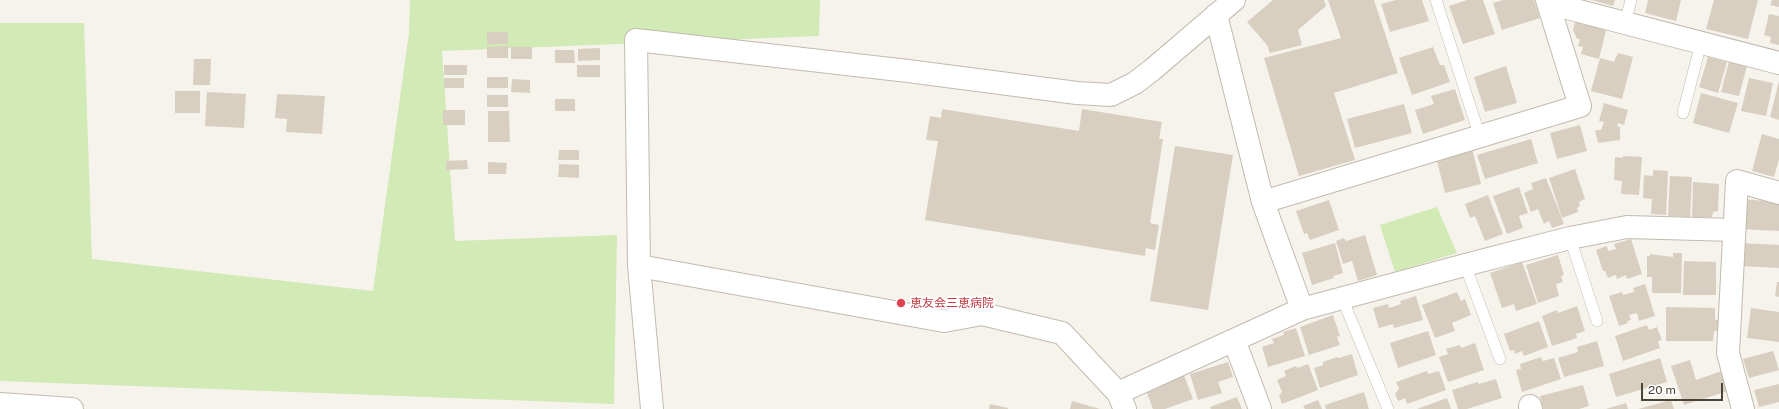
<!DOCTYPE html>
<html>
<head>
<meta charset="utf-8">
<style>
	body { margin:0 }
	#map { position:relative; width:1779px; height:409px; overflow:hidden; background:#f6f3ec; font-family:"Public Sans",sans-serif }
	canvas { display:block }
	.scale { position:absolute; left:1641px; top:383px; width:82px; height:18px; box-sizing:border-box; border:2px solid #4b4439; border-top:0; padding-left:5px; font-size:12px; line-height:14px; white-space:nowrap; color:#4b4439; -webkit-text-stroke:3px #fff; paint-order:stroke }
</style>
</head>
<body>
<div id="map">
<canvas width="1779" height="409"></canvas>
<div class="scale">20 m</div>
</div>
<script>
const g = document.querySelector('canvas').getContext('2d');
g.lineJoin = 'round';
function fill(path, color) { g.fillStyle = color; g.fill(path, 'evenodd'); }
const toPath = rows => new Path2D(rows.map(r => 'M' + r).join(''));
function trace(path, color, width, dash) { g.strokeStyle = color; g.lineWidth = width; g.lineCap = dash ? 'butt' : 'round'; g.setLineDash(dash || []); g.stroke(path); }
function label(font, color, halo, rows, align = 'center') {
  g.font = font + ' "Public Sans","Noto Sans JP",sans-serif'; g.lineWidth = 3.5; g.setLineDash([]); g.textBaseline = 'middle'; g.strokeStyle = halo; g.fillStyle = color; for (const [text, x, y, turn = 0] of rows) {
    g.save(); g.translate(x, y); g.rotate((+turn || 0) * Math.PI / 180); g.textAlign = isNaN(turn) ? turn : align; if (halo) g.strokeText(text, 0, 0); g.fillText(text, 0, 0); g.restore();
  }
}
const green = toPath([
	[410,0,820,0,819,36,442,51,455,241,617,235,614,404,0,381,0,23,84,23,92,259,373,291,409,33],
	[1437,207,1457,253,1395,272,1380,225]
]);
const building = toPath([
	[1273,0,1324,0,1326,6,1298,30,1302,45,1270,53,1267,45,1247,22],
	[1328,0,1374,0,1398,73,1334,93,1355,160,1299,176,1264,58,1341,38],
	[1396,0,1422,0,1429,21,1390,32,1381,4],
	[1467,0,1483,0,1495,34,1463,44,1449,6],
	[1503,0,1534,0,1540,18,1502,30,1493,3],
	[1591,0,1615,0,1613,6],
	[1648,0,1681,0,1676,21,1645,13],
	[1714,0,1758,0,1748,39,1706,29],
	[1772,0,1779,0,1779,7,1770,5],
	[1769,14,1779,16,1779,45,1770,43,1771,37,1764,35],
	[1576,19,1607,26,1599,59,1581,54,1583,47,1578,46,1580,39,1577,39,1573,30],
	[487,32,508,32,508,44,487,44],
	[508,46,508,58,487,58,487,47],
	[511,47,532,47,532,59,511,59],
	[1433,47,1440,65,1444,65,1450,82,1412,95,1399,58],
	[600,48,600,60,578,61,578,49],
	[555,50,574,50,575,63,555,63],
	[1618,53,1633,57,1622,99,1591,91,1600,58,1614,62],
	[1708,57,1727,62,1718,93,1699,87],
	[1730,58,1748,62,1739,96,1721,92],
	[194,59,211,59,210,85,193,85],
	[444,65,467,65,467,75,444,75],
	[577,65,600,65,600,77,577,77],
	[1506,66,1517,103,1485,112,1474,77],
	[487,77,508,77,508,88,487,88],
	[444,78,464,78,464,88,444,88],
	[1749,78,1773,83,1766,116,1741,111],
	[512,79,530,80,530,93,511,92],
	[1779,81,1779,120,1770,117],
	[1455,89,1465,120,1423,134,1415,110,1434,104,1431,96],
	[175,91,200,91,200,113,175,113],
	[207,92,246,94,244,128,205,126],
	[1701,93,1738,103,1729,133,1693,123],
	[277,94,325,96,322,134,286,132,287,119,275,118],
	[487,95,508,95,508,107,487,107],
	[555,99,575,99,575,111,555,111],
	[1604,103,1628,110,1624,125,1618,123,1617,126,1620,127,1620,140,1598,143,1595,130,1601,130,1604,122,1599,121],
	[1404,104,1412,133,1355,148,1347,119],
	[942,109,1079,131,1082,109,1162,122,1159,139,1163,139,1150,223,1159,225,1155,250,1146,248,1145,256,925,220,938,141,926,140,930,116,941,118],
	[443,110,465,110,465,125,443,125],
	[488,111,509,111,510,142,488,142],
	[1580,125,1587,151,1557,159,1550,133],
	[1762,134,1779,139,1779,159,1774,177,1752,171],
	[1531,139,1538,163,1485,179,1477,155],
	[1175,146,1233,155,1208,310,1150,301],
	[1472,148,1481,184,1445,193,1436,157],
	[559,150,579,150,579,160,558,160],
	[1623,156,1642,157,1639,195,1621,194,1622,181,1614,180,1615,157,1623,158],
	[467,160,468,169,446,170,446,161],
	[488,162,507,163,506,174,488,174],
	[559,164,579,165,579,178,558,177],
	[1575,169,1585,199,1579,202,1580,206,1577,208,1578,212,1562,218,1549,178],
	[1653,170,1668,171,1666,215,1651,214,1652,199,1643,198,1644,175,1653,176],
	[1670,176,1692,177,1690,217,1668,216],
	[1546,178,1564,224,1552,228,1549,221,1544,224,1538,209,1531,212,1524,193,1533,189,1531,183],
	[1693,182,1719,184,1718,211,1713,212,1712,217,1692,217],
	[1519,187,1528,213,1519,216,1523,228,1507,234,1493,196],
	[1488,195,1503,234,1485,241,1475,216,1470,218,1465,204],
	[1742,199,1779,202,1779,231,1740,229],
	[1329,200,1339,230,1310,240,1307,233,1304,234,1296,211],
	[1365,235,1377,275,1358,281,1352,261,1343,264,1336,241,1344,238,1346,241],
	[1631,239,1642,274,1627,279,1626,275,1617,279,1616,275,1608,278,1605,271,1603,271,1596,250,1607,246,1608,251,1616,249,1614,244],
	[1335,243,1343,273,1333,276,1334,278,1312,285,1302,253],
	[1740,243,1779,245,1779,268,1739,266],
	[1673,253,1682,253,1681,293,1652,293,1652,277,1647,277,1647,256,1650,256,1650,254,1673,257],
	[1558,255,1564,275,1561,276,1563,282,1556,284,1559,296,1538,303,1526,265],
	[1684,261,1716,262,1716,295,1683,295],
	[1522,262,1537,304,1516,311,1514,304,1502,308,1490,273],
	[1777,282,1779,282,1779,297,1775,296],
	[1645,284,1655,316,1639,321,1637,313,1629,315,1631,320,1627,321,1628,323,1619,326,1609,296,1622,292,1623,295,1634,292,1633,288],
	[1457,292,1461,301,1465,299,1471,315,1452,323,1455,331,1435,338,1422,305],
	[1416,296,1423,320,1394,328,1393,324,1379,328,1373,308,1388,304,1389,308,1401,304,1400,301],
	[1577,306,1585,331,1576,334,1577,338,1552,346,1542,316,1557,310,1558,313],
	[1666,307,1715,308,1715,320,1718,320,1718,331,1714,331,1713,341,1666,341],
	[1751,308,1779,312,1779,342,1747,338],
	[1333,315,1340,336,1337,337,1340,345,1309,355,1300,327],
	[1539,321,1548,347,1524,356,1522,351,1515,354,1514,350,1510,351,1504,334],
	[1647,325,1649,330,1657,327,1662,340,1658,341,1660,348,1623,361,1615,336],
	[1296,328,1305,356,1268,367,1262,347,1274,343,1272,339,1284,335,1283,332],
	[1428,331,1436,355,1398,368,1390,343],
	[1597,341,1604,366,1564,377,1558,358,1578,352,1577,347],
	[1475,343,1484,370,1448,382,1439,357,1448,354,1446,349,1460,345,1461,348],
	[1773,351,1779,370,1749,378,1743,359],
	[1352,354,1358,375,1320,388,1314,368,1323,365,1323,362,1337,357,1339,358],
	[1541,357,1543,361,1554,358,1561,379,1522,392,1516,370,1521,369,1520,364],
	[1660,358,1667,382,1616,397,1609,374],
	[1690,360,1696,380,1722,371,1728,391,1684,405,1671,366],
	[1228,362,1233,377,1218,382,1222,393,1198,400,1190,374],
	[1308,364,1318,390,1282,404,1279,395,1282,392,1277,380,1286,376,1284,371,1296,366,1297,368],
	[1427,371,1428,374,1439,371,1446,390,1407,404,1405,398,1398,401,1395,394,1399,389,1396,382],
	[1184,375,1193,399,1165,409,1153,409,1147,393,1158,388,1157,385],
	[1496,379,1502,398,1467,409,1458,409,1452,390,1478,382,1479,384],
	[1779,384,1779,402,1759,407,1754,390],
	[1583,385,1589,406,1579,409,1543,409,1540,396],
	[1364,392,1369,409,1326,409,1325,405],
	[1237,397,1242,409,1211,409,1210,407],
	[1447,398,1451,409,1417,409],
	[1318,400,1322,409,1305,409,1303,406],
	[1671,400,1674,409,1638,409],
	[1072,401,1100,409,1070,409],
	[1626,403,1628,409,1606,409],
	[990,404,1008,408,1008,409,989,409]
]);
const lane = toPath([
	[1436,0,1480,137],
	[1625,24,1631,0],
	[1683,113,1701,43],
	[1570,238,1597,321],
	[1465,265,1500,359],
	[1342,298,1388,409]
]);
const street = toPath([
	[1548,3,1779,63],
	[1216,15,1263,202,1302,309],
	[1263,202,1580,106,1547,0],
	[639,266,944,321,982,314,1062,333,1118,393,1125,409],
	[1234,340,1260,409],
	[1118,393,1302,309,1465,265,1570,238,1627,227,1734,230],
	[0,404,72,409],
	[1530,406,1531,409],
	[652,409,639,266,636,40,908,71,1077,93,1111,95,1135,83,1152,70,1234,0],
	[1743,409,1728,353,1737,181,1779,193]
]);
const markers = [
	[901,303,5,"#e0444e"]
];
const healthNames = [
	["恵友会三恵病院",910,303]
];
fill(green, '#d2eab5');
fill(building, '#d8cfc1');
trace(lane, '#c2bbae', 12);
trace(street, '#c2bbae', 24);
trace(lane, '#fff', 11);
trace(street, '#fff', 22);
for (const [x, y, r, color] of markers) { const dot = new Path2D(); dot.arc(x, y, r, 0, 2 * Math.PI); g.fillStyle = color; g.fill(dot); trace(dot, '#fff', 1.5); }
label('12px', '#be3a42', '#fff', healthNames, 'left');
</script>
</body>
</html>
